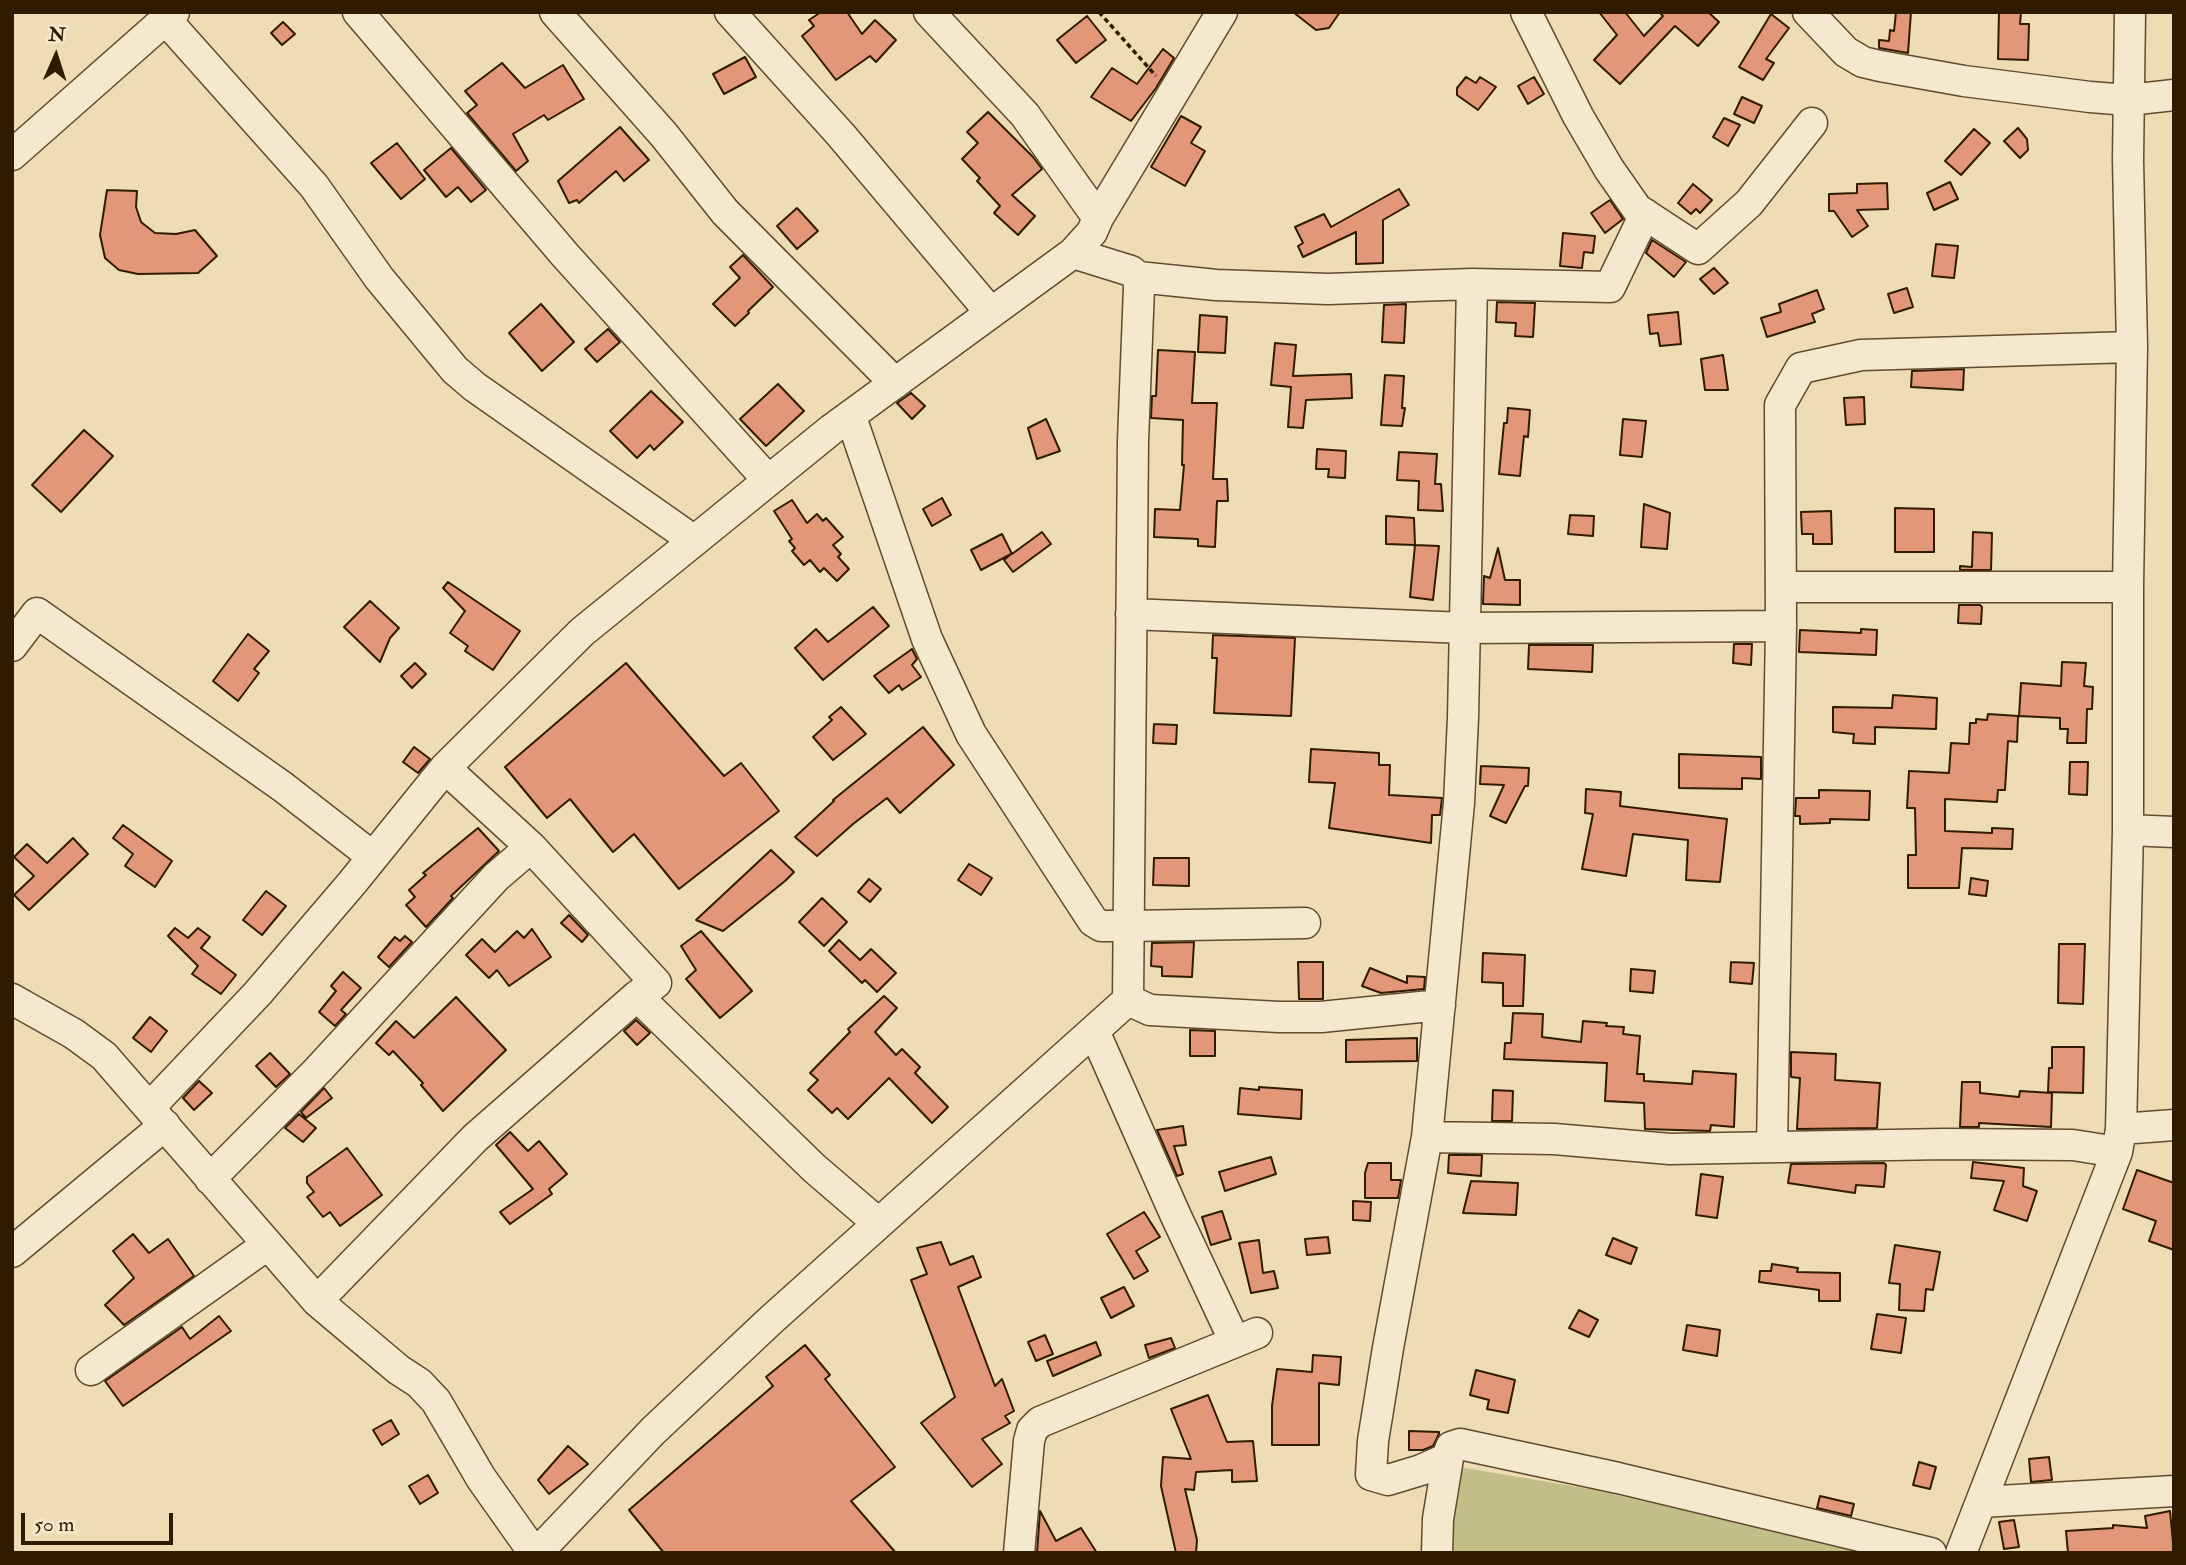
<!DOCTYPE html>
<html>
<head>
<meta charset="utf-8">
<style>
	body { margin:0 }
	#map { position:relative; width:2186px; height:1565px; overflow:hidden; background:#eedcb4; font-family:"IM FELL Double Pica",serif }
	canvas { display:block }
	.frame { position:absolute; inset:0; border:14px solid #311b00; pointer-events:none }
	.north { position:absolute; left:21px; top:21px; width:70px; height:70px; -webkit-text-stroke:5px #f4e8ce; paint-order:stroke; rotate:3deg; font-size:19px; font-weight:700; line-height:28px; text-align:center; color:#311b00 }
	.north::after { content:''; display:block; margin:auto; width:24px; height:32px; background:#311b00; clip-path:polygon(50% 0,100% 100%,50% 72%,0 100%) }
	.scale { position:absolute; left:21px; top:1513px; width:152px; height:32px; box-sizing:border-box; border:4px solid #311b00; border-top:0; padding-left:9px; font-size:21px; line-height:24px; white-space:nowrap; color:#311b00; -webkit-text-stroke:5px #f4e8ce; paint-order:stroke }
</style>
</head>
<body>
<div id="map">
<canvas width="2186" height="1565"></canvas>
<div class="frame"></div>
<div class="north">N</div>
<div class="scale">50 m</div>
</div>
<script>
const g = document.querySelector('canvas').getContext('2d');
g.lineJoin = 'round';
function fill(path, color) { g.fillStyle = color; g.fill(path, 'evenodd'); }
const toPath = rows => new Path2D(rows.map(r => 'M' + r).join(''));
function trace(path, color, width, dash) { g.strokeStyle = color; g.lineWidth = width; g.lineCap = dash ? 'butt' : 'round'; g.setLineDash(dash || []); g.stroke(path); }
const green = toPath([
	[1453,1466,1590,1489,1868,1553,1451,1553]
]);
const building = toPath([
	[821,12,847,12,862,34,875,20,896,40,876,62,870,56,836,80,802,36,814,26,809,20,821,12],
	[1293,12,1340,12,1329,28,1316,30,1293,12],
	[1599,12,1625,12,1644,36,1663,16,1659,12,1708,12,1719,22,1698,46,1675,26,1620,84,1594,60,1617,35,1599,12],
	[1896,12,1911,12,1908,53,1879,48,1879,40,1889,41,1890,30,1894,31,1896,12],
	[1999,12,2021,12,2020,24,2029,24,2028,60,1998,59,1999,12],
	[1771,14,1789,28,1766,59,1774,63,1763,80,1739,67,1771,14],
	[1087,16,1106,40,1076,63,1057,40,1087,16],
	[283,22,295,34,282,45,271,33,283,22],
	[1163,49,1174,58,1156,88,1131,121,1091,97,1112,68,1137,84,1163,49],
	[745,57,756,77,724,94,713,74,745,57],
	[502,63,525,88,563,65,584,99,548,120,544,115,513,134,528,161,516,171,467,113,477,105,465,91,502,63],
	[1466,77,1476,83,1480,77,1496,87,1478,110,1457,95,1457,88,1466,77],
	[1534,77,1544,94,1528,104,1518,86,1534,77],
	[1742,97,1762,106,1754,123,1734,114,1742,97],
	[988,112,1033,157,1042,169,1012,195,1035,216,1018,235,994,213,1000,206,977,181,980,178,962,159,978,143,967,132,988,112],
	[1181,116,1201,127,1191,143,1205,151,1185,186,1151,167,1181,116],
	[1724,118,1740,125,1728,146,1713,137,1724,118],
	[620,127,649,160,624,181,616,171,579,203,577,200,569,203,558,181,620,127],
	[2018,128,2027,139,2028,150,2020,158,2004,141,2018,128],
	[1974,129,1990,143,1961,175,1945,161,1974,129],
	[397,143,425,179,401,199,371,163,397,143],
	[451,148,486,190,471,202,458,187,446,197,424,170,451,148],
	[1950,182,1958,199,1934,210,1927,193,1950,182],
	[1887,183,1888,209,1857,210,1868,226,1852,237,1834,211,1829,211,1829,194,1857,193,1857,184,1887,183],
	[1693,184,1712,200,1700,213,1696,209,1691,214,1678,203,1693,184],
	[1399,189,1409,205,1383,220,1383,263,1356,264,1356,232,1303,257,1298,246,1303,243,1295,227,1324,214,1331,227,1399,189],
	[107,190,137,191,136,207,141,222,155,233,176,234,195,230,217,256,198,273,138,274,119,270,105,258,100,235,107,190],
	[1610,200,1623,219,1605,233,1591,213,1610,200],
	[797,208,818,231,797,249,777,226,797,208],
	[1563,233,1595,236,1593,253,1584,252,1582,268,1560,266,1563,233],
	[1652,240,1686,262,1674,277,1646,253,1652,240],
	[1936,244,1958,246,1954,278,1932,276,1936,244],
	[743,255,773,287,748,311,749,313,735,326,713,304,740,278,730,267,743,255],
	[1714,268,1728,283,1714,294,1700,279,1714,268],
	[1907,288,1913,307,1894,313,1888,294,1907,288],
	[1817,290,1824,309,1812,314,1815,322,1767,337,1761,318,1781,312,1779,304,1817,290],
	[1497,302,1535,303,1533,337,1515,336,1516,323,1496,322,1497,302],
	[541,304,574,342,542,371,509,333,541,304],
	[1406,304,1404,343,1382,342,1384,305,1406,304],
	[1678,312,1681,344,1660,346,1658,333,1650,334,1648,315,1678,312],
	[1200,315,1227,317,1225,353,1198,352,1200,315],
	[608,329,620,342,597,362,585,349,608,329],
	[1275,343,1296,345,1293,376,1351,374,1352,398,1306,400,1303,428,1288,427,1291,387,1271,385,1275,343],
	[1158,350,1195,352,1192,403,1217,403,1213,479,1227,479,1228,501,1217,501,1215,547,1198,546,1198,539,1154,537,1155,509,1180,510,1184,465,1182,465,1183,420,1151,418,1152,396,1156,396,1158,350],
	[1723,355,1728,390,1705,390,1701,359,1723,355],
	[1964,369,1963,390,1911,387,1912,371,1964,369],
	[1385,375,1404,376,1402,408,1405,408,1402,426,1381,425,1385,375],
	[778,384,804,411,766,446,740,419,778,384],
	[651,391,683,422,654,450,650,445,637,458,610,431,651,391],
	[911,393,925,406,912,419,897,403,911,393],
	[1864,397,1865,424,1846,425,1844,398,1864,397],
	[1508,408,1530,410,1528,437,1524,436,1520,476,1499,474,1504,423,1507,423,1508,408],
	[1046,419,1060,451,1037,459,1028,428,1046,419],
	[1623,419,1646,421,1642,457,1620,455,1623,419],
	[84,430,113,456,61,512,32,485,84,430],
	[1317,449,1346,451,1345,478,1328,477,1329,469,1316,469,1317,449],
	[1399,452,1437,454,1435,484,1441,484,1443,511,1418,510,1419,481,1397,480,1399,452],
	[942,498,951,515,932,526,923,509,942,498],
	[792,500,807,523,817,514,823,521,826,518,843,537,833,545,841,554,838,557,849,569,837,581,824,568,820,572,810,560,804,565,792,551,795,548,789,541,792,539,774,511,792,500],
	[1644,504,1670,513,1667,549,1641,547,1644,504],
	[1895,508,1934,509,1934,552,1895,552,1895,508],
	[1831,511,1832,544,1813,544,1813,534,1802,534,1801,512,1831,511],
	[1570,515,1594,516,1593,536,1568,534,1570,515],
	[1386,516,1414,518,1415,545,1386,544,1386,516],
	[1042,532,1051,544,1013,572,1004,560,1011,554,981,570,971,550,1002,534,1012,554,1042,532],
	[1973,532,1992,533,1991,570,1960,570,1960,566,1972,567,1973,532],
	[1415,545,1439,546,1433,600,1410,597,1415,545],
	[1498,548,1505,580,1520,580,1520,605,1483,604,1484,576,1490,578,1498,548],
	[448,582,520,631,493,670,465,651,468,646,450,633,465,611,443,588,448,582],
	[370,601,399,628,390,638,380,662,344,627,370,601],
	[1959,605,1980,605,1982,607,1981,624,1958,623,1959,605],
	[873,607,889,626,823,680,795,648,816,629,828,642,873,607],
	[1861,629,1877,630,1876,655,1799,652,1800,630,1861,633,1861,629],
	[248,634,269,651,254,669,259,673,238,701,213,681,248,634],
	[1213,635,1295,638,1291,716,1214,713,1217,658,1212,658,1213,635],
	[1734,644,1752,644,1751,665,1733,663,1734,644],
	[1529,645,1593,645,1592,672,1528,669,1529,645],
	[912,649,917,659,912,665,921,677,902,690,899,685,889,693,874,676,912,649],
	[2062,662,2086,663,2084,686,2093,687,2092,709,2087,709,2086,743,2067,743,2068,729,2060,729,2060,718,2019,716,2021,683,2061,686,2062,662],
	[415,663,426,674,412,688,401,676,415,663],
	[626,663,724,776,741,763,779,811,679,889,634,834,613,852,570,799,547,818,505,767,626,663],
	[1893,695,1937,698,1936,729,1875,727,1875,744,1853,743,1854,734,1833,732,1833,707,1892,708,1893,695],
	[841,707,866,734,833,760,813,737,832,720,829,717,841,707],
	[1988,714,2018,716,2017,742,2008,741,2005,790,1998,790,1997,802,1945,799,1945,831,1992,833,1992,828,2013,829,2012,849,1962,848,1959,888,1908,888,1908,855,1916,855,1915,808,1907,808,1909,771,1949,773,1951,743,1969,744,1970,723,1976,723,1976,719,1987,720,1988,714],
	[1154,724,1177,725,1176,744,1153,743,1154,724],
	[923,727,954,765,900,813,887,798,853,824,817,856,795,837,834,801,833,800,923,727],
	[414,747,430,759,418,773,403,762,414,747],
	[1311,749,1379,753,1379,765,1390,765,1389,795,1442,798,1440,815,1432,815,1431,843,1329,828,1335,783,1309,782,1311,749],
	[1679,754,1761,757,1761,779,1742,778,1742,789,1679,788,1679,754],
	[2070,762,2088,762,2087,795,2069,794,2070,762],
	[1481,766,1529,768,1528,786,1525,786,1506,823,1490,816,1504,785,1480,784,1481,766],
	[1586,789,1621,792,1620,806,1727,819,1720,882,1686,880,1688,840,1633,834,1626,876,1582,869,1593,814,1585,813,1586,789],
	[1819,790,1870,791,1869,820,1830,819,1830,823,1800,824,1800,816,1795,816,1796,798,1819,798,1819,790],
	[123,825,172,861,155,887,125,866,133,854,113,838,123,825],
	[478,828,499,851,451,896,453,898,426,927,406,905,415,897,409,890,426,875,423,873,478,828],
	[73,838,88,854,29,910,14,895,34,876,14,857,27,844,47,863,73,838],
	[771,850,794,872,785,881,723,931,696,920,771,850],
	[1154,858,1189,858,1189,886,1153,885,1154,858],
	[969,864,992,878,981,895,958,880,969,864],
	[1971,878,1988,881,1986,896,1969,894,1971,878],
	[869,879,881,889,870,902,858,892,869,879],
	[266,891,286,906,262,935,243,920,266,891],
	[822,898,847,922,824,946,799,922,822,898],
	[569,915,588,935,582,942,561,923,569,915],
	[175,928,188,938,198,928,210,937,201,948,236,975,221,994,192,974,198,966,168,936,175,928],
	[532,929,551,957,509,986,497,970,489,978,466,955,482,939,495,952,517,931,524,938,532,929],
	[701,931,752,991,720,1018,686,979,696,970,681,946,701,931],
	[405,936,412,942,389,967,378,957,395,937,400,941,405,936],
	[839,940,860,960,871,949,896,973,877,992,865,980,862,983,829,951,839,940],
	[1194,942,1192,977,1162,976,1162,967,1151,966,1152,943,1194,942],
	[2059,944,2085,944,2083,1004,2058,1003,2059,944],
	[1483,953,1525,955,1523,1006,1503,1006,1503,983,1482,982,1483,953],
	[1298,962,1323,962,1323,999,1299,999,1298,962],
	[1731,962,1754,963,1752,984,1730,982,1731,962],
	[1370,968,1407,983,1407,976,1425,977,1424,989,1381,993,1362,986,1370,968],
	[1631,969,1655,971,1653,993,1630,991,1631,969],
	[343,972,361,988,341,1010,346,1014,335,1026,319,1012,336,991,331,986,343,972],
	[884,996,897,1008,875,1032,896,1055,902,1049,920,1067,915,1073,948,1107,932,1123,889,1078,848,1119,837,1108,832,1113,808,1090,818,1080,810,1073,850,1032,848,1029,884,996],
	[456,997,506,1050,443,1111,421,1085,423,1083,393,1051,389,1055,376,1043,396,1021,414,1038,456,997],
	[1513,1013,1543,1014,1542,1037,1581,1042,1583,1021,1607,1023,1606,1026,1624,1027,1623,1034,1640,1036,1637,1074,1644,1074,1644,1081,1692,1084,1693,1071,1736,1074,1734,1127,1711,1125,1710,1131,1645,1129,1644,1103,1605,1101,1607,1063,1504,1059,1505,1043,1511,1043,1513,1013],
	[150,1017,167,1031,151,1052,133,1038,150,1017],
	[636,1020,650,1033,637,1045,624,1031,636,1020],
	[1190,1030,1215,1031,1215,1056,1190,1056,1190,1030],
	[1417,1038,1417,1061,1346,1062,1346,1040,1417,1038],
	[2052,1047,2084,1047,2083,1093,2048,1092,2049,1068,2052,1068,2052,1047],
	[1791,1052,1836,1054,1835,1080,1880,1083,1877,1128,1797,1129,1800,1078,1791,1077,1791,1052],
	[270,1053,290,1074,276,1087,256,1066,270,1053],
	[199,1081,212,1093,194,1110,183,1098,199,1081],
	[1962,1082,1980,1082,1980,1093,2019,1097,2020,1091,2052,1093,2051,1127,1979,1123,1979,1127,1960,1127,1962,1082],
	[1259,1087,1302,1090,1301,1119,1238,1114,1240,1088,1259,1090,1259,1087],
	[324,1088,332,1098,306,1118,301,1112,324,1088],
	[1493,1090,1513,1091,1512,1121,1492,1121,1493,1090],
	[299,1114,316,1128,303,1142,285,1128,299,1114],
	[1183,1126,1186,1145,1174,1146,1183,1174,1177,1176,1157,1130,1183,1126],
	[510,1132,528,1151,539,1141,567,1174,549,1189,552,1194,510,1224,500,1212,533,1189,496,1145,510,1132],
	[347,1148,382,1195,340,1226,330,1212,323,1217,307,1197,314,1192,307,1183,307,1177,347,1148],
	[1449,1155,1482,1155,1481,1176,1448,1173,1449,1155],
	[1271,1157,1276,1174,1225,1191,1219,1172,1271,1157],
	[1973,1162,2024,1168,2023,1186,2037,1191,2027,1221,1994,1210,2004,1181,1971,1178,1973,1162],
	[1368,1163,1391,1163,1391,1180,1401,1180,1398,1198,1365,1198,1365,1173,1368,1163],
	[1884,1163,1886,1165,1884,1187,1856,1185,1855,1193,1788,1183,1791,1164,1884,1163],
	[2137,1170,2174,1183,2174,1250,2149,1241,2156,1221,2123,1209,2137,1170],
	[1701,1174,1723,1177,1717,1218,1696,1215,1701,1174],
	[1471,1181,1518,1183,1516,1215,1463,1213,1471,1181],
	[1353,1201,1371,1202,1370,1221,1353,1220,1353,1201],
	[1222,1211,1231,1239,1211,1245,1202,1217,1222,1211],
	[1144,1212,1160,1237,1136,1251,1148,1271,1134,1279,1107,1234,1144,1212],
	[133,1234,149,1253,168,1239,194,1276,124,1325,105,1305,134,1278,113,1251,133,1234],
	[1328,1237,1330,1253,1307,1255,1305,1239,1328,1237],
	[1613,1238,1637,1248,1631,1264,1606,1255,1613,1238],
	[1259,1240,1263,1273,1274,1271,1278,1288,1251,1293,1239,1243,1259,1240],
	[941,1242,950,1265,973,1256,981,1277,958,1287,995,1386,1002,1379,1014,1411,1005,1416,1010,1423,982,1439,1002,1464,972,1487,921,1423,955,1397,911,1280,927,1274,917,1248,941,1242],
	[1895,1245,1940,1252,1933,1290,1926,1289,1924,1311,1899,1310,1900,1284,1889,1283,1895,1245],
	[1772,1264,1798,1268,1797,1272,1840,1273,1840,1301,1819,1301,1819,1290,1759,1282,1760,1271,1771,1271,1772,1264],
	[1124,1287,1134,1306,1111,1318,1101,1298,1124,1287],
	[1579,1310,1598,1320,1589,1337,1569,1328,1579,1310],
	[1877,1314,1906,1318,1901,1353,1871,1349,1877,1314],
	[219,1316,231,1331,123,1406,105,1381,182,1327,190,1339,219,1316],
	[1687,1325,1720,1330,1717,1356,1683,1350,1687,1325],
	[1045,1335,1053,1354,1036,1361,1028,1342,1045,1335],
	[1171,1338,1175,1348,1149,1358,1145,1345,1171,1338],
	[1096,1342,1101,1355,1053,1376,1047,1361,1096,1342],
	[805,1345,830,1375,825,1379,895,1467,851,1501,896,1553,664,1553,629,1510,773,1386,766,1377,805,1345],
	[1313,1355,1341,1357,1339,1385,1319,1383,1319,1445,1272,1445,1272,1406,1277,1369,1312,1372,1313,1355],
	[1476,1370,1515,1380,1508,1413,1487,1409,1489,1400,1470,1395,1476,1370],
	[1208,1395,1227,1442,1253,1441,1257,1481,1232,1482,1232,1470,1196,1472,1194,1490,1185,1489,1197,1540,1196,1553,1176,1553,1161,1486,1163,1457,1191,1459,1171,1409,1208,1395],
	[391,1420,399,1434,382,1445,373,1430,391,1420],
	[1409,1431,1439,1432,1439,1434,1433,1446,1423,1450,1409,1450,1409,1431],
	[568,1446,588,1464,549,1494,538,1480,568,1446],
	[2049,1457,2052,1480,2031,1482,2029,1459,2049,1457],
	[1919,1462,1936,1467,1930,1489,1913,1485,1919,1462],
	[428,1475,438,1493,420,1504,409,1486,428,1475],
	[1820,1496,1854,1504,1851,1516,1817,1508,1820,1496],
	[1040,1511,1056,1541,1081,1528,1097,1553,1037,1553,1040,1511],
	[2170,1511,2174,1553,2068,1553,2066,1531,2113,1528,2113,1525,2147,1528,2145,1516,2170,1511],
	[2014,1520,2019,1547,2004,1549,1999,1522,2014,1520]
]);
const path = toPath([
	[1099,12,1156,76]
]);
const minor = toPath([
	[358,12,565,255,768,480],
	[555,12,664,135,725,212,895,383],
	[730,12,841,135,991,313],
	[929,12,1025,115,1098,218],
	[1526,12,1578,116,1609,169,1637,209,1698,249,1749,203,1812,123],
	[1808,12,1846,52,1863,62,1880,66,1964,81,2090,97,2128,100,2174,95],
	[166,20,314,186,379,278,455,370,475,387,693,540],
	[12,155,174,12],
	[1138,277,1216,285,1328,289,1472,284,1610,287,1645,214],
	[1472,284,1463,718,1459,803,1427,1137,1554,1139,1670,1149,1945,1144,2073,1145,2117,1152],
	[851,417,927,639,971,734,1093,921,1101,926,1128,926,1305,923],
	[1781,587,2128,587],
	[1131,614,1464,628,1781,626],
	[12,646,37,613,283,787,373,857],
	[2128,830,2174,832],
	[637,996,814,1168,878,1223],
	[12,999,74,1034,104,1056,317,1301,399,1370,419,1383,436,1401,481,1478,534,1553],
	[1128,1000,1150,1010,1279,1017,1321,1017,1440,1005],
	[1094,1031,1175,1214,1235,1342],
	[150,1107,258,993,352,883,445,768,582,632,832,429,1073,253,1092,232,1098,218,1222,12],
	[2121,1129,2174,1125],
	[1427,1137,1388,1348,1373,1441,1371,1475,1388,1480,1421,1470,1448,1458],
	[1772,1147,1781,626,1780,405,1801,368,1861,355,2132,347],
	[210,1179,318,1070,496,877,531,847],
	[12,1252,165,1125],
	[317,1301,475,1138,637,996,656,983,531,847,445,768],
	[91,1370,267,1245],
	[1981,1502,2174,1491],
	[537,1553,653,1431,771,1320,1128,1000,1133,441,1139,287,1138,277,1131,271,1073,253],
	[1019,1553,1029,1441,1032,1430,1040,1422,1257,1333],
	[1437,1553,1438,1519,1449,1452,1451,1447,1460,1444,1618,1478,1931,1553],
	[1961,1553,2117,1152,2121,1129,2128,830,2128,587,2132,347,2128,160,2130,12]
]);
fill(green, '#c1be87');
fill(building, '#e29779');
trace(building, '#311b00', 2);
trace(minor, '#604b2d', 33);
trace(path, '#311b00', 3.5, [5, 3.5]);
trace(minor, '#f4e8ce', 30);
</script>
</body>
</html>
